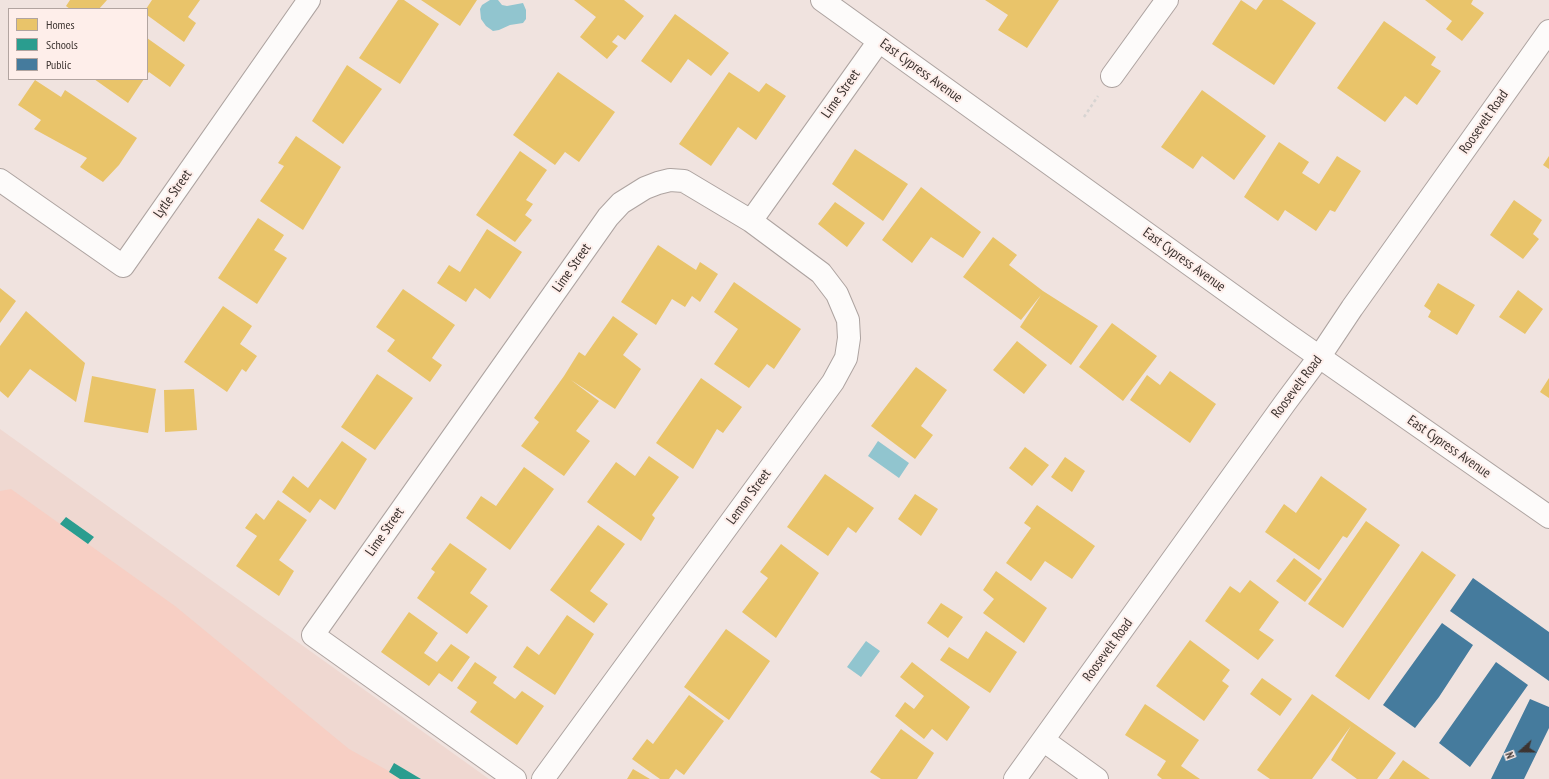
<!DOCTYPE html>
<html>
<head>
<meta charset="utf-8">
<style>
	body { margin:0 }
	#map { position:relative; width:1549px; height:779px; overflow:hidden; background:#f0e3df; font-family:"PT Sans Narrow",sans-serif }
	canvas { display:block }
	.legend { position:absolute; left:8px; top:8px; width:140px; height:72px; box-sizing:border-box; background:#feeeea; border:1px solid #b1a4a0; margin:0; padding:5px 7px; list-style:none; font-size:12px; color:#3d3431 }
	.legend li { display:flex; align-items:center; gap:8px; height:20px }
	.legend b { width:20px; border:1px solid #b1a4a0 }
	.north { position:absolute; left:1501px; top:731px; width:40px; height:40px; -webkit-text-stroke:3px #feeeea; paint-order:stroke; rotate:249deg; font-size:11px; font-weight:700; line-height:16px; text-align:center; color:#3d3431 }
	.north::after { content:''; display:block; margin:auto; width:14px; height:18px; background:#3d3431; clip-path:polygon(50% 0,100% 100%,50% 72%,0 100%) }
</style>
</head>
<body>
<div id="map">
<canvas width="1549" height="779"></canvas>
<ul class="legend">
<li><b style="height:11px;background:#e9c46a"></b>Homes</li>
<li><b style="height:11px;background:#2a9d8f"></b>Schools</li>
<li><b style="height:11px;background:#457b9d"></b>Public</li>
</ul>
<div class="north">N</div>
</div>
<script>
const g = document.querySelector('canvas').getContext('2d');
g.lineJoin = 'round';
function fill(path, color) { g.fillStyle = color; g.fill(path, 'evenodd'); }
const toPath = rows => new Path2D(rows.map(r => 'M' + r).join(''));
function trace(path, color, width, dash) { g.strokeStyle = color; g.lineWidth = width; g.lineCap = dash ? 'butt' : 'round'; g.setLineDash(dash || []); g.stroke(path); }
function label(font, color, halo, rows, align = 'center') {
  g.font = font + ' "PT Sans Narrow",sans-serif'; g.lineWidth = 4; g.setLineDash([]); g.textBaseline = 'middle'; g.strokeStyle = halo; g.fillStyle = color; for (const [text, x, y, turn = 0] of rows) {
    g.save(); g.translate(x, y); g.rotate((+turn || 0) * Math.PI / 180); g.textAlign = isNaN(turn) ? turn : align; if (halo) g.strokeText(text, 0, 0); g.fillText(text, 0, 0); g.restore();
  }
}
const built = toPath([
	[0,429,489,779,0,779]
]);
const green = toPath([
	[11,489,175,606,349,749,403,779,0,779,0,491]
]);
const water = toPath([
	[490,0,498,0,502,5,507,6,523,3,526,10,526,19,523,23,510,25,499,30,493,31,486,26,481,19,480,9,482,5],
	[878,441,909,463,899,478,868,456],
	[866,641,880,651,861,677,847,667]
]);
const homes = toPath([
	[70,0,107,0,99,9,70,9,66,6],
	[152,0,200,0,188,17,196,23,184,42,147,15,147,9,146,9],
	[398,0,404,0,439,24,400,84,359,58],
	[421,0,477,0,460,26],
	[574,0,624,0,644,16,625,40,618,35,612,42,618,46,607,59,580,37,596,17],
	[985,0,1059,0,1027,48,998,30,1008,15],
	[1241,0,1256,10,1263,0,1282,0,1316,23,1274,85,1212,44],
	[1425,0,1473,0,1471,4,1484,13,1462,41,1446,29,1452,21],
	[675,14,729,53,711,76,688,59,671,83,641,61],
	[1384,21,1436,57,1431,65,1441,71,1417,105,1405,96,1385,122,1337,88],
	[147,38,185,65,170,87,149,72,147,75],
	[347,65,382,89,343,144,312,121],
	[558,72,615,112,579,162,565,152,555,165,513,135],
	[729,72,759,92,766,83,786,96,756,140,738,127,711,166,679,144],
	[94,79,144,79,128,103],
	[35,80,61,97,65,90,137,138,119,165,103,182,80,167,87,158,34,129,41,120,18,105],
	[1202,90,1266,136,1234,180,1202,156,1193,169,1161,147],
	[296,136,341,167,303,230,260,201,284,166,278,163],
	[1279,142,1309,162,1302,173,1319,184,1337,156,1361,171,1335,212,1330,210,1316,231,1285,210,1278,221,1244,197],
	[855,149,908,184,883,221,832,184],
	[520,151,547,170,526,200,533,204,525,215,532,220,515,242,476,215],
	[1549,156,1549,169,1543,165],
	[921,187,981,232,963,258,931,237,912,263,882,240],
	[1514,200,1542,220,1533,234,1539,239,1523,259,1490,235],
	[835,202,865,223,847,247,818,224],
	[258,218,284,235,274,250,287,258,257,304,218,278],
	[487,229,522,252,490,299,475,288,466,302,437,283,449,265,460,272],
	[993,237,1017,255,1009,265,1043,291,1098,326,1071,365,1020,327,1041,295,1021,320,963,277],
	[658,245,696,270,700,262,718,274,700,302,692,296,685,307,672,299,656,325,621,302],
	[734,282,801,329,774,369,767,364,749,388,714,364,738,329,714,312],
	[1438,283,1475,305,1457,335,1428,317,1431,311,1424,306],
	[0,288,16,301,0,323],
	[403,289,455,325,432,358,442,365,430,382,387,351,395,340,376,327],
	[1518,290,1543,309,1525,334,1499,317],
	[223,306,252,326,240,344,257,356,246,372,242,369,227,392,184,362],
	[26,311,85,363,76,402,30,369,8,398,0,391,0,346],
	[613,316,638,334,623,355,641,369,615,409,571,380,599,401,576,431,590,441,564,476,521,446,539,422,534,418,564,376,579,352,585,356],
	[1112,323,1157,356,1123,401,1079,367],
	[1017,341,1047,365,1024,394,993,370],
	[916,367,947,390,921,426,933,435,915,459,871,426],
	[1170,371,1216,404,1190,443,1130,400,1147,375,1160,385],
	[377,374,413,398,375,450,341,427],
	[92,376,156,389,148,433,84,422],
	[701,378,742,407,723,433,717,429,693,469,656,443],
	[1549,378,1549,398,1540,392],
	[194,389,197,430,165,432,164,390],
	[342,441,367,459,335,510,320,499,310,513,282,492,293,476,308,488],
	[1025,447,1049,465,1032,486,1009,468],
	[649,456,679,477,652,515,655,518,641,541,587,502,616,462,635,476],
	[1065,457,1085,471,1072,492,1051,477],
	[524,467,554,489,510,550,466,518,481,496,496,506],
	[825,474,874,508,856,533,848,527,828,556,787,527],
	[1321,476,1367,509,1347,538,1343,536,1319,570,1265,532,1284,504,1296,513],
	[915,494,938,509,921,536,898,519],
	[278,500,307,520,279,560,294,571,279,596,236,566,257,536,245,528,256,513,264,520],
	[1037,505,1095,546,1072,579,1045,561,1031,581,1006,563,1031,528,1024,523],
	[1366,521,1400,545,1343,628,1308,604],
	[598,525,625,544,590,591,608,604,594,623,550,590],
	[450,543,487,569,470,593,488,606,467,634,417,598,435,572,431,569],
	[781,544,819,573,776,638,742,612,768,578,760,572],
	[1422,551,1456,575,1369,700,1335,676],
	[1294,558,1322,579,1305,602,1276,581],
	[996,571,1047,608,1024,643,983,613,994,599,983,590],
	[1250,580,1279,602,1259,630,1274,640,1258,660,1205,621,1230,586,1240,593],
	[941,603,963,617,948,638,927,623],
	[409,612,438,633,424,653,437,662,451,644,470,657,452,682,439,673,429,686,381,652],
	[567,615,594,634,555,695,513,667,527,646,539,655],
	[726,629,770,661,729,720,684,687],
	[986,631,1017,652,990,693,940,660,949,647,968,659],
	[1190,640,1230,670,1222,681,1229,686,1204,721,1156,686],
	[475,662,497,677,493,683,515,699,522,691,544,706,517,745,470,712,477,702,457,688],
	[912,662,970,707,947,741,932,729,924,739,895,716,905,702,914,709,924,696,900,677],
	[1262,678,1292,699,1280,716,1250,694],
	[1312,694,1396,753,1377,779,1357,779,1331,760,1351,726,1312,779,1270,779,1257,770],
	[689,695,724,721,684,775,676,769,669,779,660,779,632,759,647,739,653,744],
	[1145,704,1199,740,1181,766,1200,779,1162,779,1157,775,1166,761,1125,735],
	[901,729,934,753,917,779,881,779,870,772],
	[1403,760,1430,779,1389,779],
	[633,769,650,779,627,779]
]);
const schools = toPath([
	[66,517,94,537,88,544,60,524],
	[394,763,421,779,400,779,389,772]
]);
const public = toPath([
	[1473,578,1549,632,1549,681,1450,611],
	[1442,623,1473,645,1439,697,1415,728,1383,705],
	[1496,662,1528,685,1470,767,1439,743],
	[1530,699,1549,707,1549,728,1524,779,1491,779]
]);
const path = toPath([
	[1084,117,1098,96]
]);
const minor = toPath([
	[1112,76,1167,0],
	[0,180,123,266,309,0],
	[1043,740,1097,779],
	[515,779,313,635,608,217,621,203,645,188,658,183,670,180,684,181,751,221,879,41],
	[543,779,833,382,846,358,849,338,848,320,837,294,821,273,751,221],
	[1015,779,1285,403,1320,356,1352,308,1549,31]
]);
const secondary = toPath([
	[822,0,1288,335,1549,517]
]);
const streetNames = [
	["East Cypress Avenue",921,71,36],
	["Lime Street",841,94,-55],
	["Roosevelt Road",1484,122,-55],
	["Lytle Street",173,194,-55],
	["East Cypress Avenue",1184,260,36],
	["Lime Street",572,268,-55],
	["Roosevelt Road",1297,387,-53],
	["East Cypress Avenue",1449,447,35],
	["Lemon Street",749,497,-54],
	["Lime Street",385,532,-55],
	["Roosevelt Road",1108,650,-54]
];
fill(built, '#efd8d1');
fill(green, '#f7cfc4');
fill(water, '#91c5cf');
fill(homes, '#e9c46a');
fill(schools, '#2a9d8f');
fill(public, '#457b9d');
trace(minor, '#ada3a0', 24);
trace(secondary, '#ada3a0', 24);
trace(path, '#d7d4d2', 2.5, [3, 3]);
trace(minor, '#fdfbfa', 22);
trace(secondary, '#fdfbfa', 22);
label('14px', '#3d3431', '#feeeea', streetNames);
</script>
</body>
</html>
